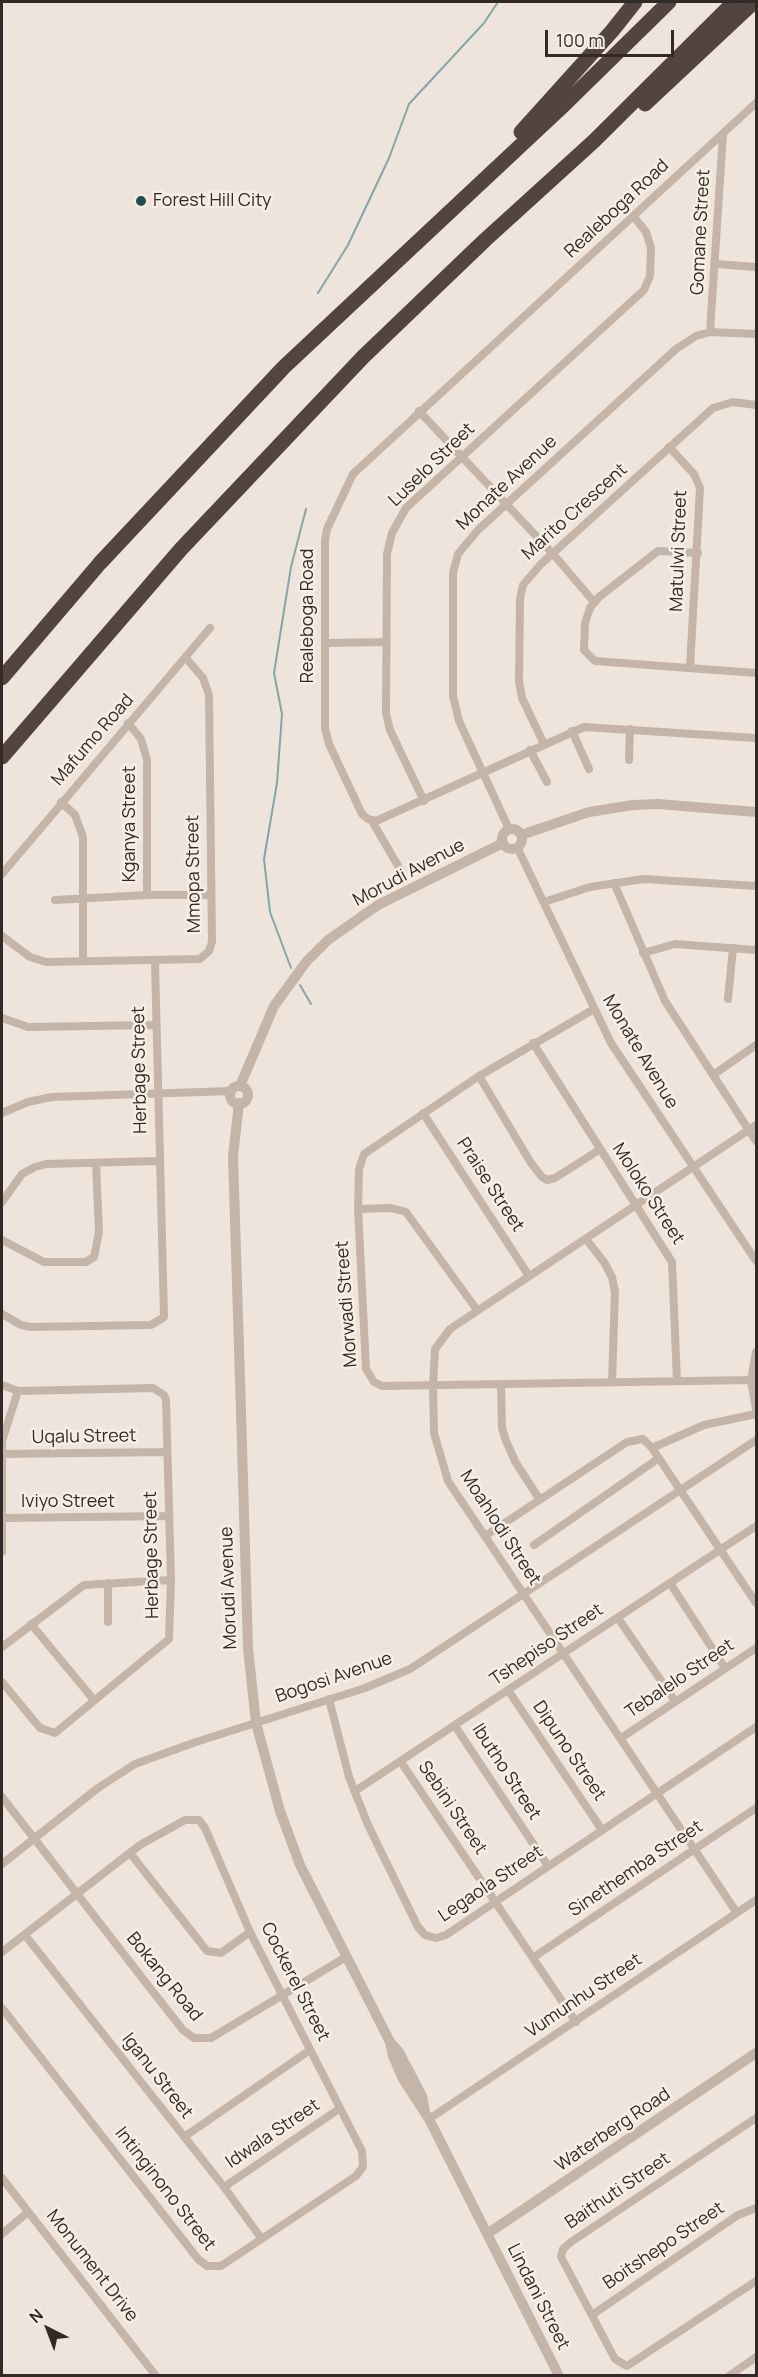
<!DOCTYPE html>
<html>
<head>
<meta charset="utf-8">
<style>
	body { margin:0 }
	#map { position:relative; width:758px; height:2377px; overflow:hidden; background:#efe4db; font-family:Manrope,sans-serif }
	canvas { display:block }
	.frame { position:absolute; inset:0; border:3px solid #332a27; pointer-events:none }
	.north { position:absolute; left:18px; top:2299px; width:60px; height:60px; -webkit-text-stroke:4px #f7eee6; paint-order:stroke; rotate:318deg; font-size:16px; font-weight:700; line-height:24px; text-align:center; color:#332a27 }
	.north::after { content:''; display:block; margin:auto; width:21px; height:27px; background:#332a27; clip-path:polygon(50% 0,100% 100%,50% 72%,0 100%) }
	.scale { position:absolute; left:545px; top:30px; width:129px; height:27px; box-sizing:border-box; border:3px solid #332a27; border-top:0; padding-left:8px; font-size:18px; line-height:21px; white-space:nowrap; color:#332a27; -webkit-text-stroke:4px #f7eee6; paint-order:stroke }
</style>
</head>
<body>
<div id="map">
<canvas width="758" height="2377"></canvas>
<div class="frame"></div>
<div class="north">N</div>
<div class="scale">100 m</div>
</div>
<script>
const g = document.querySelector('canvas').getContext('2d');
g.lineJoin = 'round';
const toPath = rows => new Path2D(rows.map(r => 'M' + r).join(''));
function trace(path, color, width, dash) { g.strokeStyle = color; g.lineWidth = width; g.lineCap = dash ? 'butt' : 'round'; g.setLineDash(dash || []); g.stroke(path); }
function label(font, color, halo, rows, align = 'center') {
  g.font = font + ' Manrope,sans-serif'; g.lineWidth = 5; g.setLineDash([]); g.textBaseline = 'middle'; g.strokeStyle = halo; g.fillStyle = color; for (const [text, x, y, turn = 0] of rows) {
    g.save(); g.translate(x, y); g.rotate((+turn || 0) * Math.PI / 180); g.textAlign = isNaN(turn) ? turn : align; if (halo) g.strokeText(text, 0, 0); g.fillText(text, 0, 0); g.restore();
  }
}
const stream = toPath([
	[318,293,348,245,389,158,409,104,484,23,498,2],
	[291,968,270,912,264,859,277,783,282,714,274,673,291,567,306,509],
	[300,985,311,1004]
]);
const minor = toPath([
	[756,103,353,474,327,529,325,540,325,728,329,744,362,814,368,819,376,821,584,727,756,738],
	[716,264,756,267],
	[710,332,723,134],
	[419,411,554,555,594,602],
	[669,447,694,474,700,488,690,667],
	[698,553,658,551,599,597,590,608,585,623,584,650,595,661,756,673],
	[326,643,385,642],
	[128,723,141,739,147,760,147,895],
	[572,731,589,769],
	[544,744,522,698,519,681,520,599,523,585,541,564,713,408,733,402,756,405],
	[530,750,547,782],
	[629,760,630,729],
	[424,801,390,730,386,713,387,554,392,533,406,508,644,290,650,276,651,248,646,232,634,217],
	[61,802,75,815,83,837,83,961],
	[372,821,401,871],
	[509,829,459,721,453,696,453,573,458,554,478,530,676,349,696,336,710,332,756,334],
	[517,847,611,1043,756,1261],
	[2,874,210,628],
	[614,883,665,1001,756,1141],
	[55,900,147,895,210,895],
	[544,902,590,887,644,879,756,886],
	[2,936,30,957,46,962,200,959,209,951,212,942,209,695,203,678,186,658],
	[643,953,675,944,756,950],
	[728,999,733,948],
	[594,1009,479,1076,364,1154,359,1169,358,1209,366,1369,374,1382,382,1386,751,1380],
	[2,1018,28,1027,155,1025],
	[533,1043,672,1262,677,1381],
	[713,1075,756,1045],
	[479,1076,531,1163,542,1177,547,1180,555,1178,599,1150],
	[2,1113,28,1102,52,1097,231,1091],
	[423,1113,529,1276],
	[2,1202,22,1174,35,1167,46,1164,158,1161],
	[358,1209,391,1208,406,1212,477,1310],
	[586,1239,604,1262,612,1277,615,1292,612,1382],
	[2,1240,44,1262,86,1262,94,1257,99,1232,96,1163],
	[2,1314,21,1325,31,1327,151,1325,164,1317,155,962],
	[756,1352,751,1380,756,1409],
	[501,1384,502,1428,506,1441,516,1463,540,1500],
	[2,1385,18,1391,153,1388,164,1395,166,1400,171,1580,169,1639,55,1733,40,1728,2,1682],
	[652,1448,704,1425,756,1414],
	[2,1454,167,1452],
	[4,1518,168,1516],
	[485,1536,627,1442,643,1439,652,1448,756,1603],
	[534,1545,659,1458],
	[2,1552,2,1441,18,1391],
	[670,1583,725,1668],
	[618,1618,675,1701],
	[108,1622,108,1583],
	[31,1624,94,1700],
	[2,1647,84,1585,171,1580],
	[508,1690,602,1830],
	[329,1699,349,1777,368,1825,418,1927,425,1935,436,1938,446,1935,756,1727],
	[455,1726,548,1866],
	[621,1738,756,1648],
	[401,1762,576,2022],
	[355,1791,756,1526],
	[2,1797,150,1988,183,2030,194,2038,211,2038,346,1957],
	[130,1853,207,1951,221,1953,250,1932],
	[2,1864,98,1788,135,1764,196,1742,365,1688,410,1669,756,1440],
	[737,1913,448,1481,434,1433,433,1386,435,1349,450,1329,756,1125],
	[25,1935,224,2187,261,2238],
	[2,1952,140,1845,185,1820,199,1820,205,1828,250,1932,362,2151,363,2167,356,2176,221,2266,207,2266,198,2259,2,2008],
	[534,1957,756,1808],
	[756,2118,571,2242,563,2249,561,2257,615,2359,627,2366,756,2281],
	[429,2119,756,1900],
	[184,2137,310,2050],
	[2,2178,156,2376],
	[224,2187,339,2109],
	[2,2234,28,2212],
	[592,2315,738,2215,756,2208],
	[729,2376,756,2357]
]);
const tertiary = toPath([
	'502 839a10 10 0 1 1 20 0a10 10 0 1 1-20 0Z',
	[521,835,589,812,633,805,658,804,756,812],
	[240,1086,274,1006,306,962,328,940,378,905,503,843],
	'230 1095a9 9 0 1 1 18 0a9 9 0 1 1-18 0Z',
	[239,1103,233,1156,241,1412,248,1648,256,1723,280,1811,300,1865,390,2042,399,2052,422,2096,425,2112],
	[390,2042,393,2056,403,2079,429,2119,559,2376],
	[487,2234,756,2053]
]);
const motorway = toPath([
	[645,104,754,2],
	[521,132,612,31,635,2],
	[2,678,100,563,284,367,566,103,669,2],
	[2,757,181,549,363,357,485,240,594,141,734,2]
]);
const markers = [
	[141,201,6,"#214f50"]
];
const poiNames = [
	["Forest Hill City",153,201]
];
const streetNames = [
	["Realeboga Road",617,209,-43],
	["Gomane Street",701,232,-87],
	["Luselo Street",432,465,-44],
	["Monate Avenue",507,483,-43],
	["Marito Crescent",575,512,-42],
	["Matulwi Street",679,551,-88],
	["Realeboga Road",308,616,-90],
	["Mafumo Road",93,740,-49],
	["Kganya Street",130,824,-90],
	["Morudi Avenue",409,873,-28],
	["Mmopa Street",194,874,-91],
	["Monate Avenue",640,1052,59],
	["Herbage Street",140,1070,-91],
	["Praise Street",490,1185,57],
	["Moloko Street",648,1194,57],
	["Morwadi Street",347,1304,-94],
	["Uqalu Street",84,1437,-1],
	["Iviyo Street",68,1502],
	["Moahlodi Street",500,1528,57],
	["Herbage Street",152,1555,-91],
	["Morudi Avenue",229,1588,-92],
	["Tshepiso Street",547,1645,-34],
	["Bogosi Avenue",334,1678,-19],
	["Tebalelo Street",680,1679,-34],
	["Dipuno Street",569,1751,56],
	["Ibutho Street",506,1772,57],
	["Sebini Street",452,1808,56],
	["Sinethemba Street",636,1869,-34],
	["Legaola Street",491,1884,-34],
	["Bokang Road",164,1977,51],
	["Cockerel Street",295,1982,63],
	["Vumunhu Street",584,1996,-34],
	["Iganu Street",157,2076,52],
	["Waterberg Road",613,2130,-34],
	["Idwala Street",273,2134,-34],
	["Intinginono Street",165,2189,52],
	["Baithuti Street",618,2191,-34],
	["Boitshepo Street",664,2246,-34],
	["Monument Drive",92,2266,52],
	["Lindani Street",538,2297,63]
];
trace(stream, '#7da9a8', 2);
trace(minor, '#c5b4a8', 8);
trace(tertiary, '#c5b4a8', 10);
trace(motorway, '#53443f', 15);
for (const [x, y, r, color] of markers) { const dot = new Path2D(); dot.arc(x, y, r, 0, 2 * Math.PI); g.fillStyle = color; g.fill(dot); trace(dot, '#f7eee6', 2); }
label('18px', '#332a27', '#f7eee6', poiNames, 'left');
label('18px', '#332a27', '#f7eee6', streetNames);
</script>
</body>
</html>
